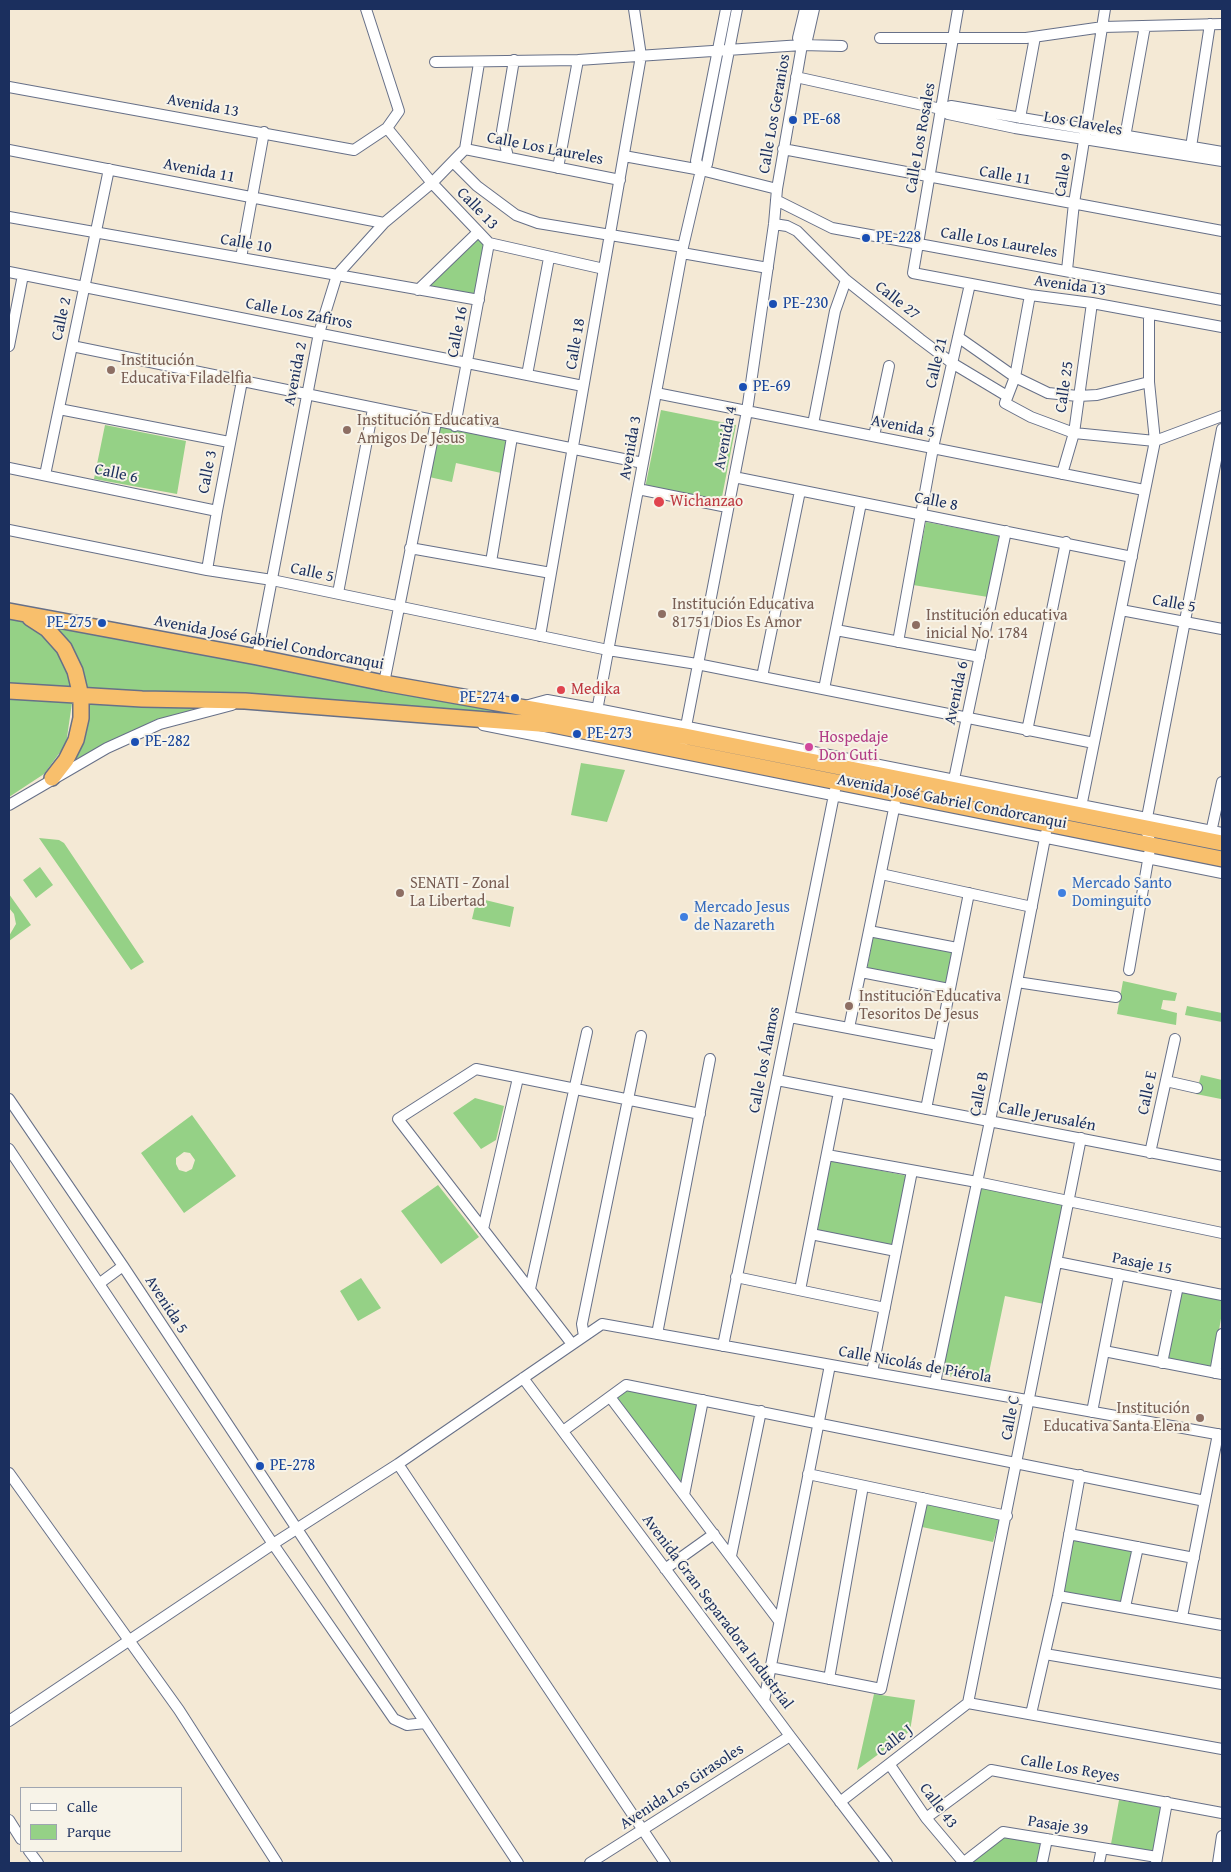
<!DOCTYPE html>
<html>
<head>
<meta charset="utf-8">
<style>
	body { margin:0 }
	#map { position:relative; width:1231px; height:1872px; overflow:hidden; background:#f4e9d5; font-family:"Gentium Book Plus",serif }
	canvas { display:block }
	.frame { position:absolute; inset:0; border:10px solid #1b2f5e; pointer-events:none }
	.legend { position:absolute; left:20px; top:1787px; width:162px; height:65px; box-sizing:border-box; background:#f7f3e8; border:1px solid #9fa5b1; margin:0; padding:6px 9px; list-style:none; font-size:15px; color:#1b2f5e }
	.legend li { display:flex; align-items:center; gap:10px; height:25px }
	.legend b { width:25px; border:1px solid #9fa5b1 }
</style>
</head>
<body>
<div id="map">
<canvas width="1231" height="1872"></canvas>
<div class="frame"></div>
<ul class="legend">
<li><b style="height:6px;background:#fff"></b>Calle</li>
<li><b style="height:14px;background:#95d186"></b>Parque</li>
</ul>
</div>
<script>
const g = document.querySelector('canvas').getContext('2d');
g.lineJoin = 'round';
function fill(path, color) { g.fillStyle = color; g.fill(path, 'evenodd'); }
const toPath = rows => new Path2D(rows.map(r => 'M' + r).join(''));
function trace(path, color, width, dash) { g.strokeStyle = color; g.lineWidth = width; g.lineCap = dash ? 'butt' : 'round'; g.setLineDash(dash || []); g.stroke(path); }
function label(font, color, halo, rows, align = 'center') {
  g.font = font + ' "Gentium Book Plus",serif'; g.lineWidth = 4; g.setLineDash([]); g.textBaseline = 'middle'; g.strokeStyle = halo; g.fillStyle = color; for (const [text, x, y, turn = 0] of rows) {
    g.save(); g.translate(x, y); g.rotate((+turn || 0) * Math.PI / 180); g.textAlign = isNaN(turn) ? turn : align; if (halo) g.strokeText(text, 0, 0); g.fillText(text, 0, 0); g.restore();
  }
}
const green = toPath([
	[477,233,489,243,479,300,418,290],
	[661,410,736,425,721,502,645,488],
	[105,425,186,441,177,494,94,479],
	[439,426,508,440,501,473,456,463,452,482,429,477],
	[926,522,999,536,988,597,913,585],
	[9,617,22,619,47,637,67,668,74,691,9,683],
	[46,623,539,719,85,691],
	[9,697,72,703,66,744,44,774,9,797],
	[86,702,214,705,155,720,71,762,85,736,88,715],
	[581,763,625,770,607,822,571,815],
	[39,838,59,840,64,843,144,962,131,970],
	[40,867,53,885,36,898,23,880],
	[9,894,31,925,9,941,9,936,16,924,14,914,9,908],
	[477,898,514,907,510,927,472,919],
	[873,937,954,952,947,985,867,970],
	[1123,981,1177,993,1175,1001,1163,1000,1161,1009,1177,1013,1176,1025,1117,1014],
	[1187,1006,1222,1013,1222,1022,1185,1015],
	[1201,1075,1222,1080,1221,1099,1196,1094],
	[475,1098,504,1106,496,1140,481,1149,453,1113],
	[192,1115,236,1176,184,1213,141,1153],
	[184,1152,190,1153,195,1160,192,1169,186,1172,179,1170,176,1164,176,1158],
	[831,1161,908,1176,894,1247,816,1232],
	[438,1185,479,1237,441,1264,401,1211],
	[979,1187,1065,1204,1044,1304,1005,1296,987,1382,941,1375],
	[361,1278,381,1308,358,1321,340,1291],
	[1180,1290,1222,1298,1222,1313,1212,1369,1165,1361],
	[628,1388,698,1402,683,1488,615,1398],
	[926,1503,1000,1519,993,1542,922,1527],
	[1073,1538,1134,1550,1123,1604,1062,1593],
	[874,1694,915,1700,910,1731,857,1770],
	[1119,1800,1161,1807,1154,1851,1111,1844],
	[1004,1837,1041,1843,1037,1863,972,1863]
]);
const minor = toPath([
	[958,9,913,273,1030,295,1092,303,1222,327],
	[880,38,1026,38,1103,27,1222,24],
	[802,45,798,38,805,9],
	[435,62,578,60,802,45,842,46],
	[796,77,941,109,951,106,1222,152],
	[9,87,354,150,387,128,399,111,366,9],
	[941,109,948,114,1015,128,1222,161],
	[1020,118,1035,37],
	[387,128,432,183,489,243,604,269],
	[1125,137,1145,26],
	[1191,147,1210,24],
	[465,149,620,180],
	[465,149,479,63],
	[783,149,1222,231],
	[9,150,384,223],
	[624,156,701,170,777,189],
	[508,157,502,131,514,60],
	[453,162,477,186,516,215,538,223,683,247],
	[558,168,578,60],
	[701,170,696,161,726,9],
	[776,200,832,228,1222,300],
	[9,217,479,300],
	[774,224,787,226,797,231,846,280,920,339,952,363,1007,396],
	[682,253,768,268],
	[241,258,264,132],
	[1067,270,1074,203,1105,9],
	[9,272,583,386],
	[418,290,477,233],
	[1030,295,1015,377,1005,403,1031,417,1074,433,1155,441,1222,416],
	[958,337,1015,377,1048,393,1078,396,1097,395,1149,382],
	[9,346,23,275],
	[72,346,643,463],
	[527,375,549,258],
	[656,393,1144,490],
	[59,409,229,442],
	[813,424,835,311,846,280],
	[455,426,489,243],
	[874,436,889,366],
	[9,468,217,511],
	[1062,474,1074,433,1092,303],
	[45,475,109,169],
	[734,477,1132,557],
	[638,489,727,507],
	[9,530,207,570,272,580,608,650,697,664,1094,743],
	[410,548,551,573],
	[491,562,512,437],
	[207,570,217,511,242,381],
	[338,593,373,409],
	[1121,610,1222,629],
	[836,630,980,657],
	[540,636,641,56,634,9],
	[898,642,933,448,970,284],
	[257,657,319,333,337,275,384,223,432,183,465,149],
	[762,677,800,491],
	[384,683,436,422],
	[824,689,861,503],
	[525,706,547,700,597,709,1222,833],
	[483,725,1222,873],
	[594,727,683,247,701,170,707,164,737,9],
	[1027,731,1066,542],
	[683,742,747,411,774,224,777,189,802,45,807,40,814,9],
	[953,784,1006,531],
	[9,805,107,748,160,724,232,705],
	[1080,812,1155,441,1149,382,1149,314],
	[1210,837,1222,782],
	[881,874,1032,907],
	[869,931,957,948],
	[1129,970,1151,843,1145,828,1222,429],
	[861,972,949,989],
	[1017,982,1116,997],
	[790,1017,938,1045],
	[849,1028,895,804],
	[777,1080,1222,1166],
	[1166,1081,1197,1088],
	[9,1099,123,1266,518,1863],
	[926,1109,969,893],
	[9,1149,273,1544,394,1719,407,1725,425,1723],
	[1150,1153,1175,1039],
	[827,1155,977,1182,1222,1233],
	[483,1229,518,1078],
	[811,1234,896,1251],
	[1057,1262,1222,1295],
	[736,1277,885,1308],
	[100,1283,123,1266],
	[530,1289,587,1032],
	[800,1290,839,1092],
	[657,1334,710,1059],
	[584,1336,582,1324,641,1036],
	[572,1344,398,1119,476,1069,700,1114],
	[723,1346,835,790],
	[1104,1351,1222,1374],
	[1162,1363,1178,1286],
	[872,1372,912,1171],
	[1215,1373,1222,1334],
	[523,1378,790,1736,887,1863],
	[935,1383,990,1121,1046,833],
	[610,1397,779,1621],
	[1092,1412,1119,1274],
	[563,1431,626,1385,1205,1501],
	[398,1464,665,1863],
	[9,1473,179,1710,277,1863],
	[808,1474,1007,1516],
	[684,1495,703,1400],
	[1069,1534,1194,1558],
	[731,1556,761,1411],
	[665,1569,714,1534],
	[1058,1596,1222,1625],
	[1125,1607,1138,1547],
	[1182,1617,1218,1434],
	[1045,1654,1222,1684],
	[770,1667,881,1689,923,1498],
	[829,1679,863,1486],
	[764,1701,830,1365],
	[968,1703,1081,1138],
	[968,1703,1222,1749],
	[1031,1714,1058,1596,1080,1475],
	[9,1721,273,1544,398,1464,602,1324,1222,1435],
	[890,1765,926,1818,964,1863],
	[840,1802,968,1703],
	[926,1818,991,1770,1222,1813],
	[9,1820,21,1839],
	[29,1851,38,1863],
	[590,1863,790,1736],
	[963,1863,1003,1832,1157,1857],
	[1042,1863,1047,1839],
	[1099,1863,1102,1848],
	[1156,1863,1167,1802],
	[1218,1863,1222,1836]
]);
const highway = toPath([
	[9,611,257,657,384,683,684,736,1222,843],
	[30,618,47,629,64,648,75,671,81,696,81,718,76,740,66,760,52,778],
	[9,691,142,699,245,701,552,725,1222,859]
]);
const markers = [
	[793,120,5,"#1a4fb4"],
	[866,238,5,"#1a4fb4"],
	[773,304,5,"#1a4fb4"],
	[111,370,5,"#8d6e63"],
	[743,387,5,"#1a4fb4"],
	[347,430,5,"#8d6e63"],
	[659,502,6,"#e0444e"],
	[662,614,5,"#8d6e63"],
	[102,623,5,"#1a4fb4"],
	[916,625,5,"#8d6e63"],
	[561,690,5,"#e0444e"],
	[515,698,5,"#1a4fb4"],
	[577,734,5,"#1a4fb4"],
	[135,742,5,"#1a4fb4"],
	[809,747,5,"#d1479c"],
	[400,893,5,"#8d6e63"],
	[1062,893,5,"#3f7fe0"],
	[684,917,5,"#3f7fe0"],
	[849,1006,5,"#8d6e63"],
	[1200,1418,5,"#8d6e63"],
	[260,1466,5,"#1a4fb4"]
];
const streetNames = [
	["Avenida 13",203,106,10],
	["Calle Los Geranios",775,114,-80],
	["Los Claveles",1083,124,10],
	["Calle Los Rosales",921,138,-80],
	["Calle Los Laureles",545,149,11],
	["Avenida 11",199,171,11],
	["Calle 9",1064,175,-81],
	["Calle 11",1005,176,10],
	["Calle 13",477,209,46],
	["Calle Los Laureles",999,243,10],
	["Calle 10",246,244,10],
	["Avenida 13",1070,286,8],
	["Calle 27",897,301,38],
	["Calle Los Zafiros",299,314,11],
	["Calle 2",62,319,-78],
	["Calle 16",458,332,-79],
	["Calle 18",576,344,-80],
	["Calle 21",937,363,-77],
	["Avenida 2",296,374,-79],
	["Calle 25",1065,387,-82],
	["Avenida 5",903,427,11],
	["Avenida 4",726,438,-79],
	["Avenida 3",631,448,-80],
	["Calle 3",208,472,-79],
	["Calle 6",116,474,12],
	["Calle 8",936,502,11],
	["Calle 5",312,573,12],
	["Calle 5",1174,604,10],
	["Avenida José Gabriel Condorcanqui",269,643,11],
	["Avenida 6",957,693,-78],
	["Avenida José Gabriel Condorcanqui",952,802,11],
	["Calle los Álamos",765,1060,-79],
	["Calle E",1148,1093,-78],
	["Calle B",980,1094,-79],
	["Calle Jerusalén",1047,1117,11],
	["Pasaje 15",1142,1264,11],
	["Avenida 5",166,1305,57],
	["Calle Nicolás de Piérola",915,1365,10],
	["Calle C",1011,1418,-79],
	["Avenida Gran Separadora Industrial",717,1612,53],
	["Calle J",895,1741,-38],
	["Calle Los Reyes",1070,1769,10],
	["Avenida Los Girasoles",682,1787,-33],
	["Calle 43",938,1806,53],
	["Pasaje 39",1058,1826,9]
];
const transitNames = [
	["PE-68",803,120],
	["PE-228",876,238],
	["PE-230",783,304],
	["PE-69",753,387],
	["PE-275",92,623,"right"],
	["PE-274",505,698,"right"],
	["PE-273",587,734],
	["PE-282",145,742],
	["PE-278",270,1466]
];
const educationNames = [
	["Institución",121,361],
	["Educativa Filadelfia",121,379],
	["Institución Educativa",357,421],
	["Amigos De Jesus",357,439],
	["Institución Educativa",672,605],
	["81751 Dios Es Amor",672,623],
	["Institución educativa",926,616],
	["inicial No. 1784",926,634],
	["SENATI - Zonal",410,884],
	["La Libertad",410,902],
	["Institución Educativa",859,997],
	["Tesoritos De Jesus",859,1015],
	["Institución",1190,1409,"right"],
	["Educativa Santa Elena",1190,1427,"right"]
];
const healthNames = [
	["Wichanzao",670,502],
	["Medika",571,690]
];
const hotelNames = [
	["Hospedaje",819,738],
	["Don Guti",819,756]
];
const shopNames = [
	["Mercado Santo",1072,884],
	["Dominguito",1072,902],
	["Mercado Jesus",694,908],
	["de Nazareth",694,926]
];
fill(green, '#95d186');
trace(minor, '#677088', 12);
trace(highway, '#677088', 18);
trace(minor, '#fff', 10);
trace(highway, '#f8bf6c', 15);
for (const [x, y, r, color] of markers) { const dot = new Path2D(); dot.arc(x, y, r, 0, 2 * Math.PI); g.fillStyle = color; g.fill(dot); trace(dot, '#f7f3e8', 2); }
label('16px', '#1b2f5e', '#f7f3e8', streetNames);
label('16px', '#164399', '#f7f3e8', transitNames, 'left');
label('16px', '#785e54', '#f7f3e8', educationNames, 'left');
label('16px', '#be3a42', '#f7f3e8', healthNames, 'left');
label('16px', '#b23c85', '#f7f3e8', hotelNames, 'left');
label('16px', '#366cbe', '#f7f3e8', shopNames, 'left');
</script>
</body>
</html>
